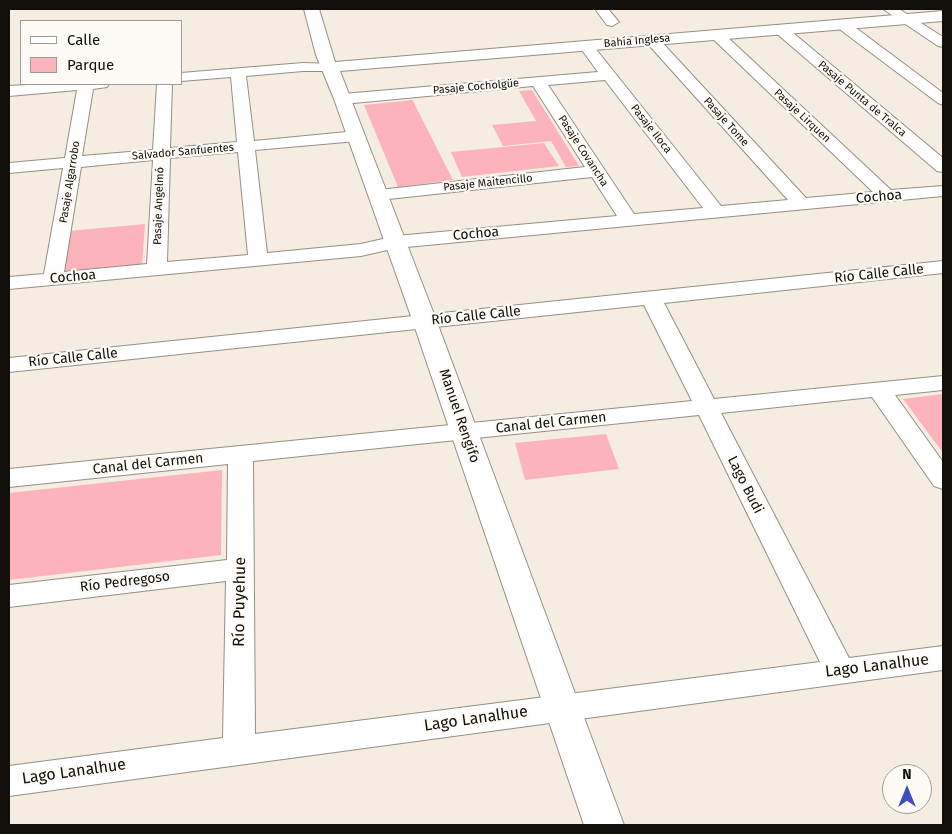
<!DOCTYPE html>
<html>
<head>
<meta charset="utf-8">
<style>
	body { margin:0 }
	#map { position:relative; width:952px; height:834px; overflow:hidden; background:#f5ede2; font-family:"Fira Sans",sans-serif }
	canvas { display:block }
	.frame { position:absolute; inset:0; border:10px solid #120f0b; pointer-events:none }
	.legend { position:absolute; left:20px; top:20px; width:162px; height:65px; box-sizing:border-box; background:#fefbf6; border:1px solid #a09d98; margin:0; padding:6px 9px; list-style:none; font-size:15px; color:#120f0b }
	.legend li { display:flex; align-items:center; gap:10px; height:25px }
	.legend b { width:25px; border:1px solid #a09d98 }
	.north { position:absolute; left:882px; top:764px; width:50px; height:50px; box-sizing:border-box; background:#fefbf6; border:1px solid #a09d98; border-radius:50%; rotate:0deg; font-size:14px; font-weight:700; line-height:20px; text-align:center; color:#120f0b }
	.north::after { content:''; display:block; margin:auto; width:18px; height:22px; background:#404dc1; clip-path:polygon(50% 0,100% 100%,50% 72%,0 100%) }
</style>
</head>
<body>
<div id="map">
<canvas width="952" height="834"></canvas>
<div class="frame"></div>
<ul class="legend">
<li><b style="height:6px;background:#fff"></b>Calle</li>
<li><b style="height:14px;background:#fdb3bc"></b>Parque</li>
</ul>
<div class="north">N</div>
</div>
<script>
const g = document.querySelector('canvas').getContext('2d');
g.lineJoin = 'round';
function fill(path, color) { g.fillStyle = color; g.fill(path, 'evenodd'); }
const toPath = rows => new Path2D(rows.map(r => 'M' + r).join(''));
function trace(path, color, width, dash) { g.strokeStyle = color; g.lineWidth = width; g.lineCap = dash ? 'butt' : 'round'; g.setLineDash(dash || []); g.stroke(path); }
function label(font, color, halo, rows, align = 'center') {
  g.font = font + ' "Fira Sans",sans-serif'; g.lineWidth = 4.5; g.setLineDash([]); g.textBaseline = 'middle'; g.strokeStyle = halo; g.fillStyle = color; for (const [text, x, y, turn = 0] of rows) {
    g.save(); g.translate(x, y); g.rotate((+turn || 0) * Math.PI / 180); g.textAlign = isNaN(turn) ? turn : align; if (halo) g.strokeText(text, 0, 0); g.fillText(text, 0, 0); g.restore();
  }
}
const green = toPath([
	[532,90,579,166,566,167,551,141,503,146,492,125,536,121,519,91],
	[413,100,413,101,453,180,398,187,364,105],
	[544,143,559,166,462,177,451,152],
	[145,224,142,265,61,273,68,231],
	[943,394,943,453,903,399],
	[606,434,619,469,525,480,515,443],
	[222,470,221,555,9,580,9,493]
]);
const minor = toPath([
	[595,9,608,9,619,22,612,26,607,25,595,9],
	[883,9,899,9,943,37,943,47,938,46,883,9],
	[843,21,848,22,943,93,943,105,938,103,838,28,836,25,838,22,843,21],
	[781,26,786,27,943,158,943,172,937,171,776,33,774,30,781,26],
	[717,31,722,32,891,190,943,186,943,196,396,248,361,256,9,289,9,277,44,274,63,168,9,173,9,163,65,158,77,90,9,96,9,86,45,84,109,84,107,87,93,89,82,156,153,150,157,84,172,84,170,148,237,142,231,77,181,81,181,73,303,63,335,64,337,67,335,70,330,71,303,71,246,76,254,141,357,131,363,133,365,136,363,139,357,141,255,150,267,253,361,244,396,236,617,216,592,177,379,200,373,199,370,195,373,191,379,190,585,167,533,86,343,104,338,102,335,99,338,96,343,94,598,72,579,46,586,42,591,43,721,206,788,200,647,43,645,40,647,37,657,37,806,198,873,192,712,38,710,35,712,32,717,31],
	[605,80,703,208,634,214,548,85,605,80],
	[238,152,248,255,167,262,170,158,238,152],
	[153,160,147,264,64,272,81,167,153,160],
	[943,261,943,273,664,303,714,399,943,376,943,390,895,395,943,462,943,489,934,486,872,397,721,413,849,658,943,646,943,670,9,796,9,766,223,738,226,581,9,607,9,585,227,560,228,464,9,487,9,469,692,401,644,305,9,372,9,358,943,261],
	[699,415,820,662,255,734,253,461,699,415]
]);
const tertiary = toPath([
	[304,9,319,9,335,62,943,11,943,21,340,71,437,322,624,825,584,825,413,322,334,99,316,55,304,9]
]);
const farStreetnames = [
	["Bahía Inglesa",637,41,-5],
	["Pasaje Cocholgüe",476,87,-5],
	["Pasaje Punta de Tralca",862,99,40],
	["Pasaje Lirquen",802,116,43],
	["Pasaje Tome",726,122,48],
	["Pasaje Iloca",651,129,52],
	["Pasaje Covancha",583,151,57],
	["Salvador Sanfuentes",183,152,-5],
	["Pasaje Algarrobo",70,182,-81],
	["Pasaje Maitencillo",488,183,-6],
	["Pasaje Angelmó",159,206,-88]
];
const streetNames = [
	["Cochoa",879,197,-5],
	["Cochoa",476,234,-5],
	["Río Calle Calle",879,274,-6],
	["Cochoa",73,277,-5],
	["Río Calle Calle",476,316,-6],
	["Río Calle Calle",73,358,-6],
	["Manuel Rengifo",459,416,71],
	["Canal del Carmen",551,423,-6],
	["Canal del Carmen",148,464,-6],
	["Lago Budi",745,485,63],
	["Río Pedregoso",125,582,-7]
];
const nearStreetnames = [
	["Río Puyehue",240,602,-89],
	["Lago Lanalhue",877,666,-7],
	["Lago Lanalhue",476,719,-8],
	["Lago Lanalhue",74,772,-8]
];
fill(green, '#fdb3bc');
trace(minor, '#968e84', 2);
trace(tertiary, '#968e84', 2);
fill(minor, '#fff');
fill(tertiary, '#fff');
label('11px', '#120f0b', '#fefbf6', farStreetnames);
label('14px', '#120f0b', '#fefbf6', streetNames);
label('16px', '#120f0b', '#fefbf6', nearStreetnames);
</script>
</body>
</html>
